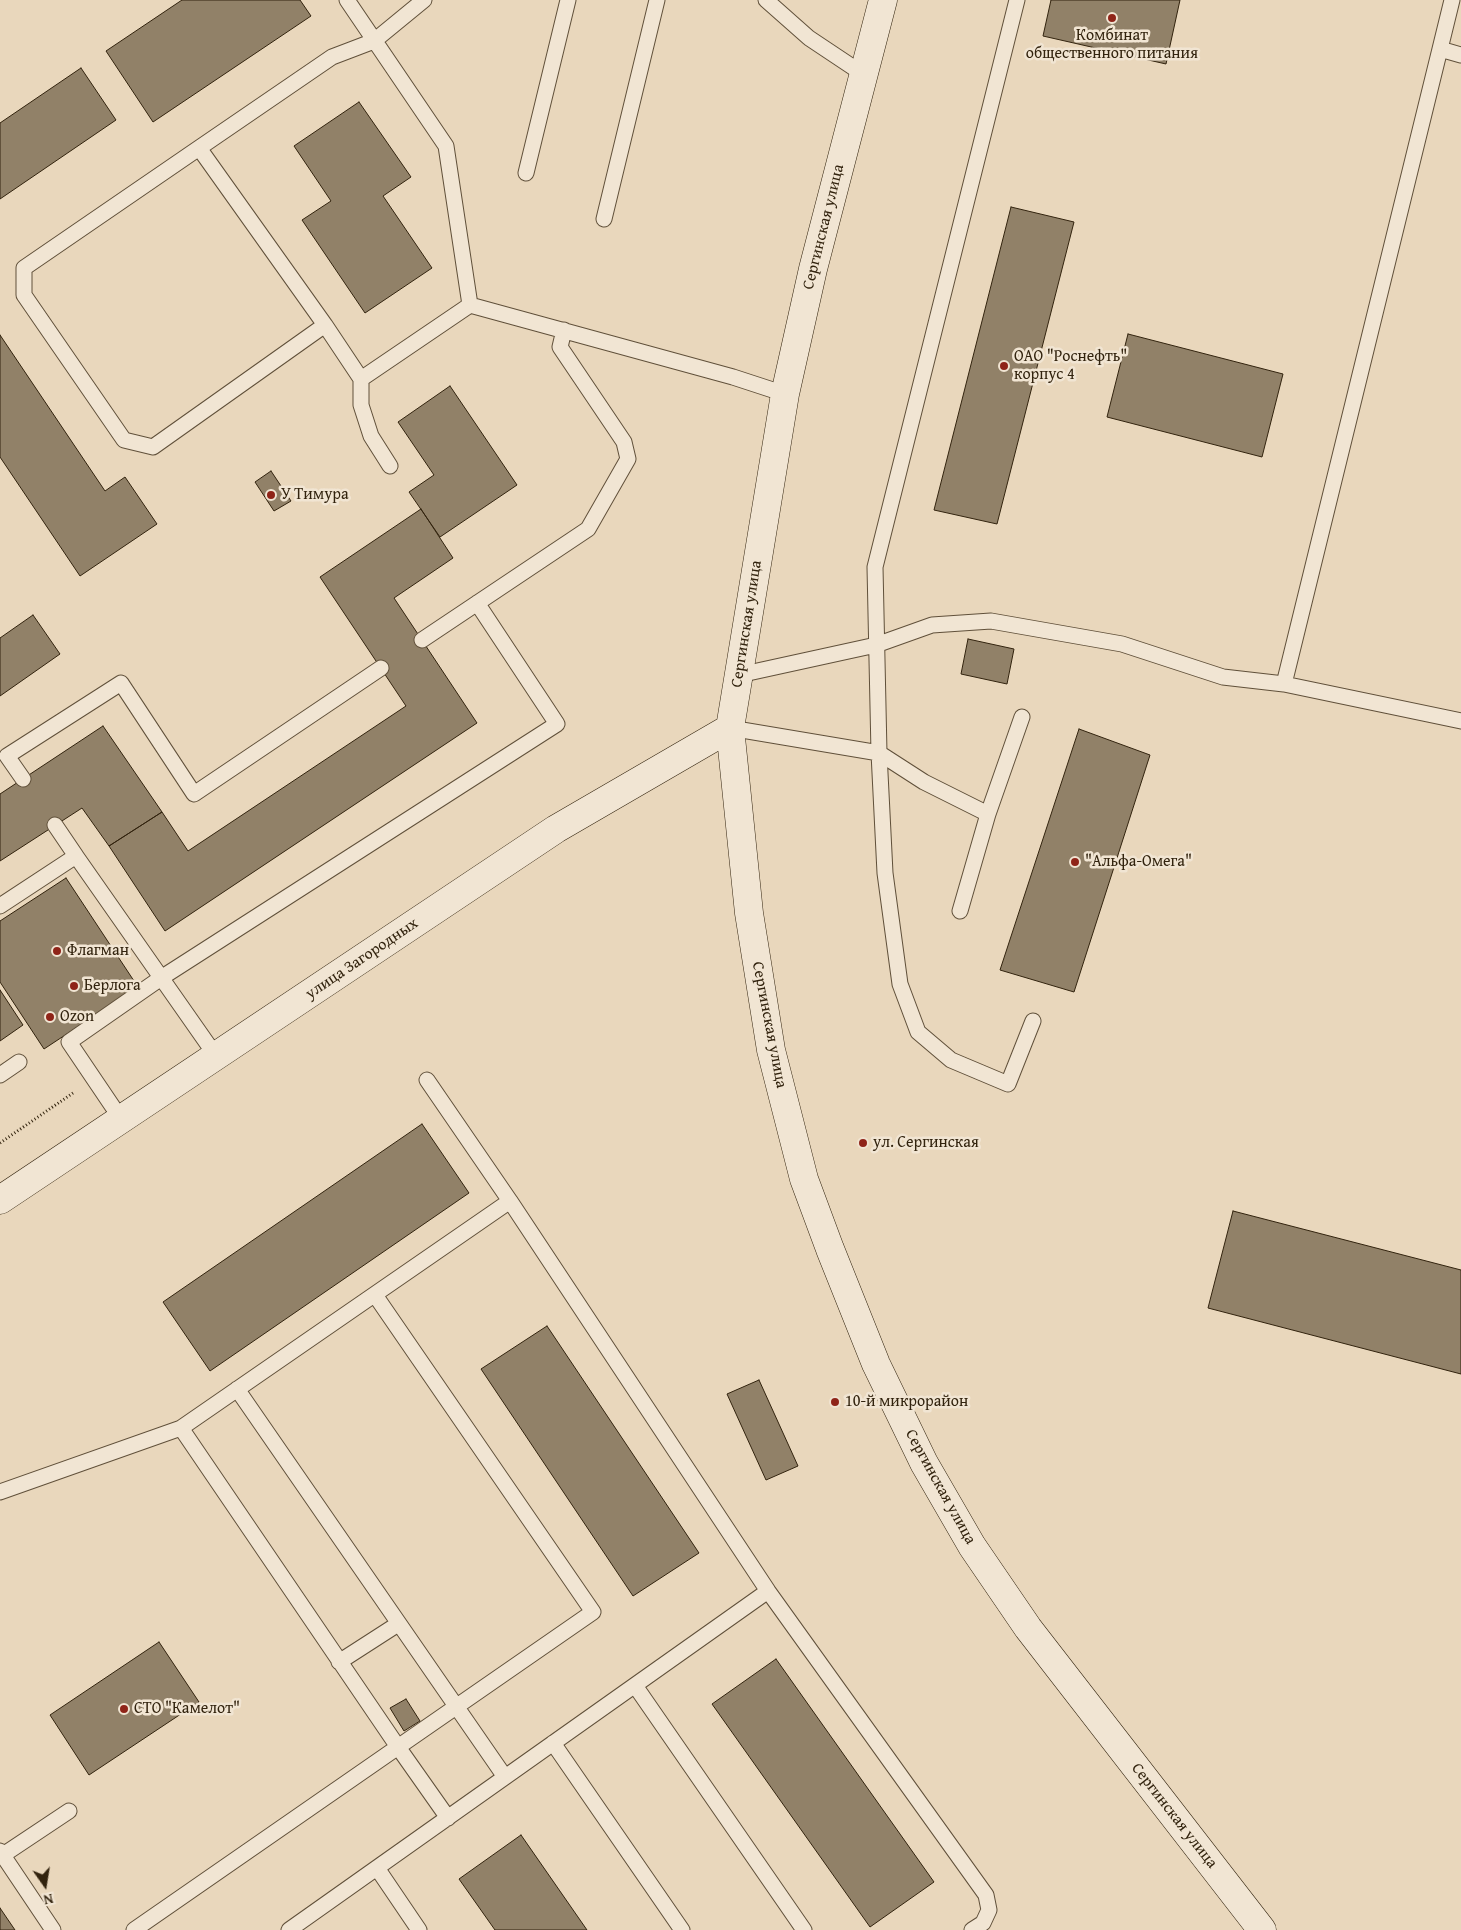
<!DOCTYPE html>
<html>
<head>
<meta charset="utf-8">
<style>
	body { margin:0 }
	#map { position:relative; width:1461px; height:1930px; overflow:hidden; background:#e9d7bc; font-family:"Gentium Book Plus",serif }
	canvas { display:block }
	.north { position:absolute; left:20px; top:1860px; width:50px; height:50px; -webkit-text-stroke:4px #f1e5d3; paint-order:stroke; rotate:167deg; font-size:14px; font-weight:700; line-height:20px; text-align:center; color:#32230e }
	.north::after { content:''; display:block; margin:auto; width:18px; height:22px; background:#32230e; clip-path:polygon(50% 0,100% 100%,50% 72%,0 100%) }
</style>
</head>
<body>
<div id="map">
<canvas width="1461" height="1930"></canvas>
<div class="north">N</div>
</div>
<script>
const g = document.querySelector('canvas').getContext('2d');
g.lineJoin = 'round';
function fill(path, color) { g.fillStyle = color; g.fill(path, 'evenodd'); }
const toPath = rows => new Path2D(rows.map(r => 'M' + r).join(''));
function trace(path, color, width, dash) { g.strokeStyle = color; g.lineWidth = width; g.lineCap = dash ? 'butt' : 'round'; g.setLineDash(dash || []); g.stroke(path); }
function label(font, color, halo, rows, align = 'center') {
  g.font = font + ' "Gentium Book Plus",serif'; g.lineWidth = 5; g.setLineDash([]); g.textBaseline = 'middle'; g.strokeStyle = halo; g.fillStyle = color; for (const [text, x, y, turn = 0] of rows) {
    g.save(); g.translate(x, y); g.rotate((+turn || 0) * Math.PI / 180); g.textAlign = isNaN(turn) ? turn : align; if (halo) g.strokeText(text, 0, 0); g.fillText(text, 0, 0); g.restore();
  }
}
const building = toPath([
	[182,0,300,0,311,16,153,122,106,51,182,0],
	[1051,0,1180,0,1166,64,1043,36,1051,0],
	[81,68,116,120,0,199,0,123,81,68],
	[359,102,411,177,383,196,432,268,365,313,302,220,331,201,294,146,359,102],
	[1011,207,1074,222,997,524,934,510,1011,207],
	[1128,334,1283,374,1262,457,1107,417,1128,334],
	[0,335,105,491,125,477,157,524,80,576,0,457,0,335],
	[450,386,517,485,440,537,409,492,434,475,398,422,450,386],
	[271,471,291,501,274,511,255,482,271,471],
	[421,509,453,558,394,598,477,723,165,931,109,846,162,812,188,851,406,706,320,577,421,509],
	[33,615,60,654,0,696,0,638,33,615],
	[968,639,1014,649,1007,684,961,674,968,639],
	[103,726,162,812,109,846,82,808,0,861,0,794,103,726],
	[1079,729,1150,755,1074,992,1000,970,1079,729],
	[66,878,138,987,44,1049,0,982,0,921,66,878],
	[0,990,23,1025,0,1041,0,990],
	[422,1124,469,1193,210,1371,163,1302,422,1124],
	[1233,1211,1461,1270,1461,1374,1208,1308,1233,1211],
	[547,1326,699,1553,633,1596,481,1369,547,1326],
	[759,1380,798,1466,766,1480,727,1394,759,1380],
	[159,1642,199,1702,89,1775,50,1715,159,1642],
	[776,1659,934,1882,870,1927,712,1704,776,1659],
	[406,1699,420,1721,404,1731,390,1708,406,1699],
	[521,1835,587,1930,495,1930,459,1879,521,1835],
	[0,1908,15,1930,0,1930,0,1908]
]);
const path = toPath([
	[0,1143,73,1093]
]);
const lane = toPath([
	[347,0,446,146,470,305],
	[766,0,809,38,863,74],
	[1017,0,875,567,879,753,924,782,988,814,1022,717],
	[1440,49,1452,0],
	[199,148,332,57,374,41,424,0],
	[526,173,568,0],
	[604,219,657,0],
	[325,325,153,447,124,440,24,295,24,268,199,148,325,325,361,379,361,405,371,436,390,466],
	[361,379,470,305,733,377,785,394],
	[422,640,588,529,628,459,624,442,560,347,564,330],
	[739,675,876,645,932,625,991,621,1122,644,1223,677,1284,684,1461,721],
	[1284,684,1440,49,1461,55],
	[730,728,879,753,885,873,900,984,918,1032,951,1060,1008,1084,1033,1021],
	[23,779,7,756,121,683,194,794,381,668],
	[55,825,76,856],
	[0,906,76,856,216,1056],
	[960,911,988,814],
	[0,1075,19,1062],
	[427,1080,510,1201],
	[121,1119,69,1042,161,978,557,724,477,603],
	[237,1389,505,1777],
	[181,1428,398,1747,593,1612,375,1295],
	[0,1492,181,1428,510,1201,768,1591,986,1895,989,1910,983,1923,972,1930],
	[339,1662,398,1624],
	[636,1687,804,1930],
	[553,1743,682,1930],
	[0,1851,53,1930],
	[3,1855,69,1811],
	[377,1868,419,1930],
	[134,1930,398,1747,448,1818],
	[289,1930,768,1591]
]);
const secondary = toPath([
	[883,0,813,269,785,394,730,728,749,913,771,1050,804,1179,830,1249,876,1364,924,1463,972,1546,1028,1628,1262,1930],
	[0,1200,556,829,730,728]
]);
const markers = [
	[1112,18,5,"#8f2418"],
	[1004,366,5,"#8f2418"],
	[271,495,5,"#8f2418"],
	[1075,862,5,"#8f2418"],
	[57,951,5,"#8f2418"],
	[74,986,5,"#8f2418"],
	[50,1017,5,"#8f2418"],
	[863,1143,5,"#8f2418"],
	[835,1402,5,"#8f2418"],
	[124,1709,5,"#8f2418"]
];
const poiNames = [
	["Комбинат",1112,36,"center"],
	["общественного питания",1112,54,"center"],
	["ОАО \"Роснефть\"",1014,357],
	["корпус 4",1014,375],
	["У Тимура",281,495],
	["\"Альфа-Омега\"",1085,862],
	["Флагман",67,951],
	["Берлога",84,986],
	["Ozon",60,1017],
	["ул. Сергинская",873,1143],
	["10-й микрорайон",845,1402],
	["СТО \"Камелот\"",134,1709]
];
const streetNames = [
	["Сергинская улица",824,227,-76],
	["Сергинская улица",747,624,-81],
	["улица Загородных",362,959,-34],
	["Сергинская улица",769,1025,79],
	["Сергинская улица",940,1487,61],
	["Сергинская улица",1174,1816,52]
];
fill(building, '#918168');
trace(building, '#32230e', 1);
trace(lane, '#60503a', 17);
trace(secondary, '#32230e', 29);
trace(path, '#32230e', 3, [1, 2.5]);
trace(lane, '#f1e5d3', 15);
trace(secondary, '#f1e5d3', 28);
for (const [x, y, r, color] of markers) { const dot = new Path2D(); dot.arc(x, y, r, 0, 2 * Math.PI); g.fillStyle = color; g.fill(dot); trace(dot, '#f1e5d3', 2); }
label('16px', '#32230e', '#f1e5d3', poiNames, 'left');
label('16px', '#32230e', '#f1e5d3', streetNames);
</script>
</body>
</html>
